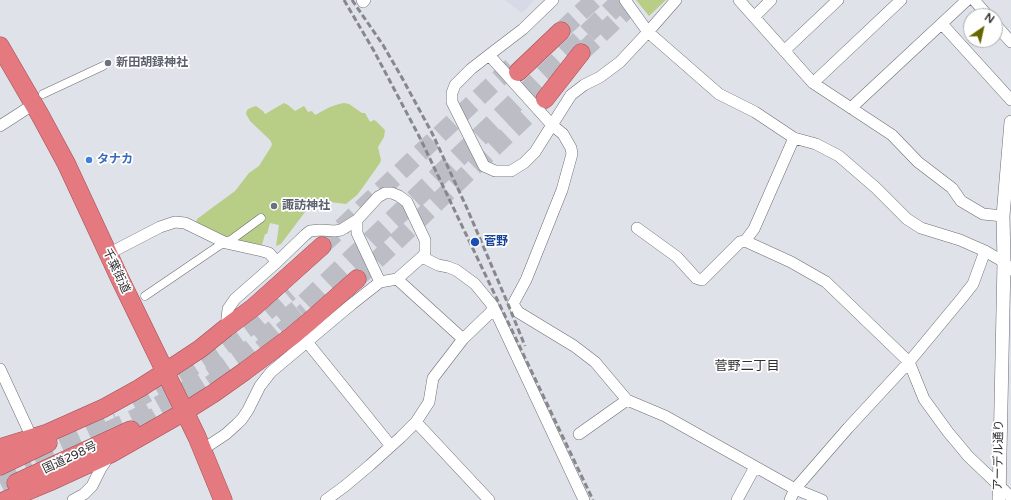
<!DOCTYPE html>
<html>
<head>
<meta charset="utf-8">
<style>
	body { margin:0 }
	#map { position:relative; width:1011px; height:500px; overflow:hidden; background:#e0e2e9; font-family:"Varela Round",sans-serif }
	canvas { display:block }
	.north { position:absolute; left:963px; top:8px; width:40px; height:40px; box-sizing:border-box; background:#fff; border:1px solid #acacad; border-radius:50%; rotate:34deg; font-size:11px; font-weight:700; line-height:16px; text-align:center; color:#303033 }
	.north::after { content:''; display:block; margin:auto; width:14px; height:18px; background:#660; clip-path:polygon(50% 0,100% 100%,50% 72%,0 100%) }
</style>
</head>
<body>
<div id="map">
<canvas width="1011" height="500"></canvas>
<div class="north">N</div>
</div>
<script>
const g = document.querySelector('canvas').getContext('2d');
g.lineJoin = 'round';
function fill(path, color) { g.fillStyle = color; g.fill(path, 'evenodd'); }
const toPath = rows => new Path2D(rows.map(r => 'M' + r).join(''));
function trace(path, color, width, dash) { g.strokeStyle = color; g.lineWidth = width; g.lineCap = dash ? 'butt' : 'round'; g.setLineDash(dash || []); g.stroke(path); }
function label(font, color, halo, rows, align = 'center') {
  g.font = font + ' "Varela Round","Noto Sans JP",sans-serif'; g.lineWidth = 3.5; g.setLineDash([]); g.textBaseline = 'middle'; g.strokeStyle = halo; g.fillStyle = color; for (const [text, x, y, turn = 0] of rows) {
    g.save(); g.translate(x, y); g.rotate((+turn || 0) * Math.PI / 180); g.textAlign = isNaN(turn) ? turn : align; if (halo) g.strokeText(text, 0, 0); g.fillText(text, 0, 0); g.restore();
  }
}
const built = toPath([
	[505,0,534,0,522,13]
]);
const green = toPath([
	[636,0,666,0,649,16],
	[284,103,288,105,295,111,304,106,308,112,312,111,315,115,330,107,339,104,344,103,349,104,362,113,365,113,370,122,374,120,376,121,385,130,384,137,378,147,381,160,380,163,363,187,357,195,346,204,314,200,281,244,276,246,279,225,270,223,267,234,265,234,262,245,233,240,196,223,197,219,235,191,249,173,259,166,262,161,271,147,272,144,270,140,250,121,246,114,247,110,250,108,256,106,263,111,265,114]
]);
const trunkTunnel = toPath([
	[561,31,594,0],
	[581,53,637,0],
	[322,246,513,65],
	[357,279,545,99],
	[261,349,306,311],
	[132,402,187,371,217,351,248,328,290,292],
	[140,425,202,390,230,371]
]);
const motorwayTunnel = toPath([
	[105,433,137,418,195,386,222,369,251,349,274,330,302,306,419,195,622,0],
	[33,456,116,418],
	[0,483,33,467]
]);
const pedestrian = toPath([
	[43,94,103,66],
	[145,296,220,245,231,240,261,218]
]);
const minor = toPath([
	[362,0,363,2,365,0],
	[625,0,648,32,719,94,755,112,794,138],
	[739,0,813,83,892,135,918,162,952,188,961,201,983,214,1003,216],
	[974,0,988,16],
	[754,17,771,0],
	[942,24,1011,100],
	[995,24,1011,42],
	[784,51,838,0],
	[489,55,552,125,535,152,524,163,511,171,495,171,484,166,452,102,452,93,455,85,471,69,489,55,523,29,553,0],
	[813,83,901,0],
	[851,108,967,0],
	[0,126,34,104],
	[357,220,357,233,380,282],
	[637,228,677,257,696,278,702,280,740,242,745,241,791,262,826,282,909,362,924,399,948,432,968,456,1011,497],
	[745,241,754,229,794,138,816,144,839,156,876,188,907,219,921,228,960,240,985,251,1004,262,1011,270],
	[108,254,160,227,175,222,185,223,226,243,262,251,269,253,277,262],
	[422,257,438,265,448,267,456,270,475,284,493,306,584,500],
	[397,279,463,339],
	[513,304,526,280,562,190,572,154,571,148,563,134,552,125,571,95,584,85,600,77,620,62,648,32,676,0],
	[513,304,518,312,574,346,595,362,627,400,665,416,795,489,822,500],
	[307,342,391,446],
	[0,369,32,438],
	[416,422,489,500],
	[579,434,627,400],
	[202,450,226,434,237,424,242,419,248,410,260,386,271,372,352,304,380,282,397,279,422,257,425,253,425,240,407,202,399,196,392,193,385,193,378,197,357,220,341,230,335,231,320,230,310,231,305,235,277,262,235,299,228,309,226,328],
	[73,500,84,494,92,486,101,468,110,455],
	[326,500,345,486,370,465,401,437,416,422,429,402,433,378,463,339,491,312,493,306],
	[737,500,755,467],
	[790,500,795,489,848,428,909,362,962,298,973,284,985,251]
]);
const tertiary = toPath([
	[999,500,1004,262,1003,216,1011,122]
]);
const trunk = toPath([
	[0,46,40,115,66,163,120,279,197,437,223,500],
	[518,72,561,31],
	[545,99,581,53],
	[0,448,48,433,104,408,140,388,165,372,200,349,226,328,254,307,322,246],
	[0,466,48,443],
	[16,483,131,430],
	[6,500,49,482,112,453,184,412,214,393,245,371,292,336,311,320,357,279]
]);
const rail = toPath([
	[344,0,374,51,420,138,593,500],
	[352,0,383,45,401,76,432,133,466,206,508,304,525,346]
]);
const markers = [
	[108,63,4,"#6b7280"],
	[89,160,4,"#3f7fe0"],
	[274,206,4,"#6b7280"],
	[475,242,5,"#1a4fb4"]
];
const worshipNames = [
	["新田胡録神社",116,63],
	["諏訪神社",282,206]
];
const shopNames = [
	["タナカ",97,160]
];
const transitNames = [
	["菅野",484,242]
];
const streetNames = [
	["千葉街道",116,271,65],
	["アーデル通り",999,455,-89],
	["国道298号",70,458,-25]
];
const neighbourhoodNames = [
	["菅野二丁目",747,367]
];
fill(built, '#d7d9e8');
fill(green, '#b8cd86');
trace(trunkTunnel, '#bdbec5', 18, [18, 9]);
trace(motorwayTunnel, '#bdbec5', 20, [20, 10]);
trace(pedestrian, '#6c6d74', 9);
trace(minor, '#6c6d74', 12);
trace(tertiary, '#6c6d74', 14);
trace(trunk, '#a04b51', 19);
trace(pedestrian, '#fff', 8);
trace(minor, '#fff', 11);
trace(tertiary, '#fff', 13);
trace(trunk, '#e47a80', 18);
trace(rail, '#87888d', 3, [6, 3]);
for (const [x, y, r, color] of markers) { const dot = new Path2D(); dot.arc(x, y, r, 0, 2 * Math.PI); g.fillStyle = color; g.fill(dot); trace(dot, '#fff', 1.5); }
label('bold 12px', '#5b616d', '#fff', worshipNames, 'left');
label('bold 12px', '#366cbe', '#fff', shopNames, 'left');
label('bold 12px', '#164399', '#fff', transitNames, 'left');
label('12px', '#303033', '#fff', streetNames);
label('13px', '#303033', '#fff', neighbourhoodNames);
</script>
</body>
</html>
